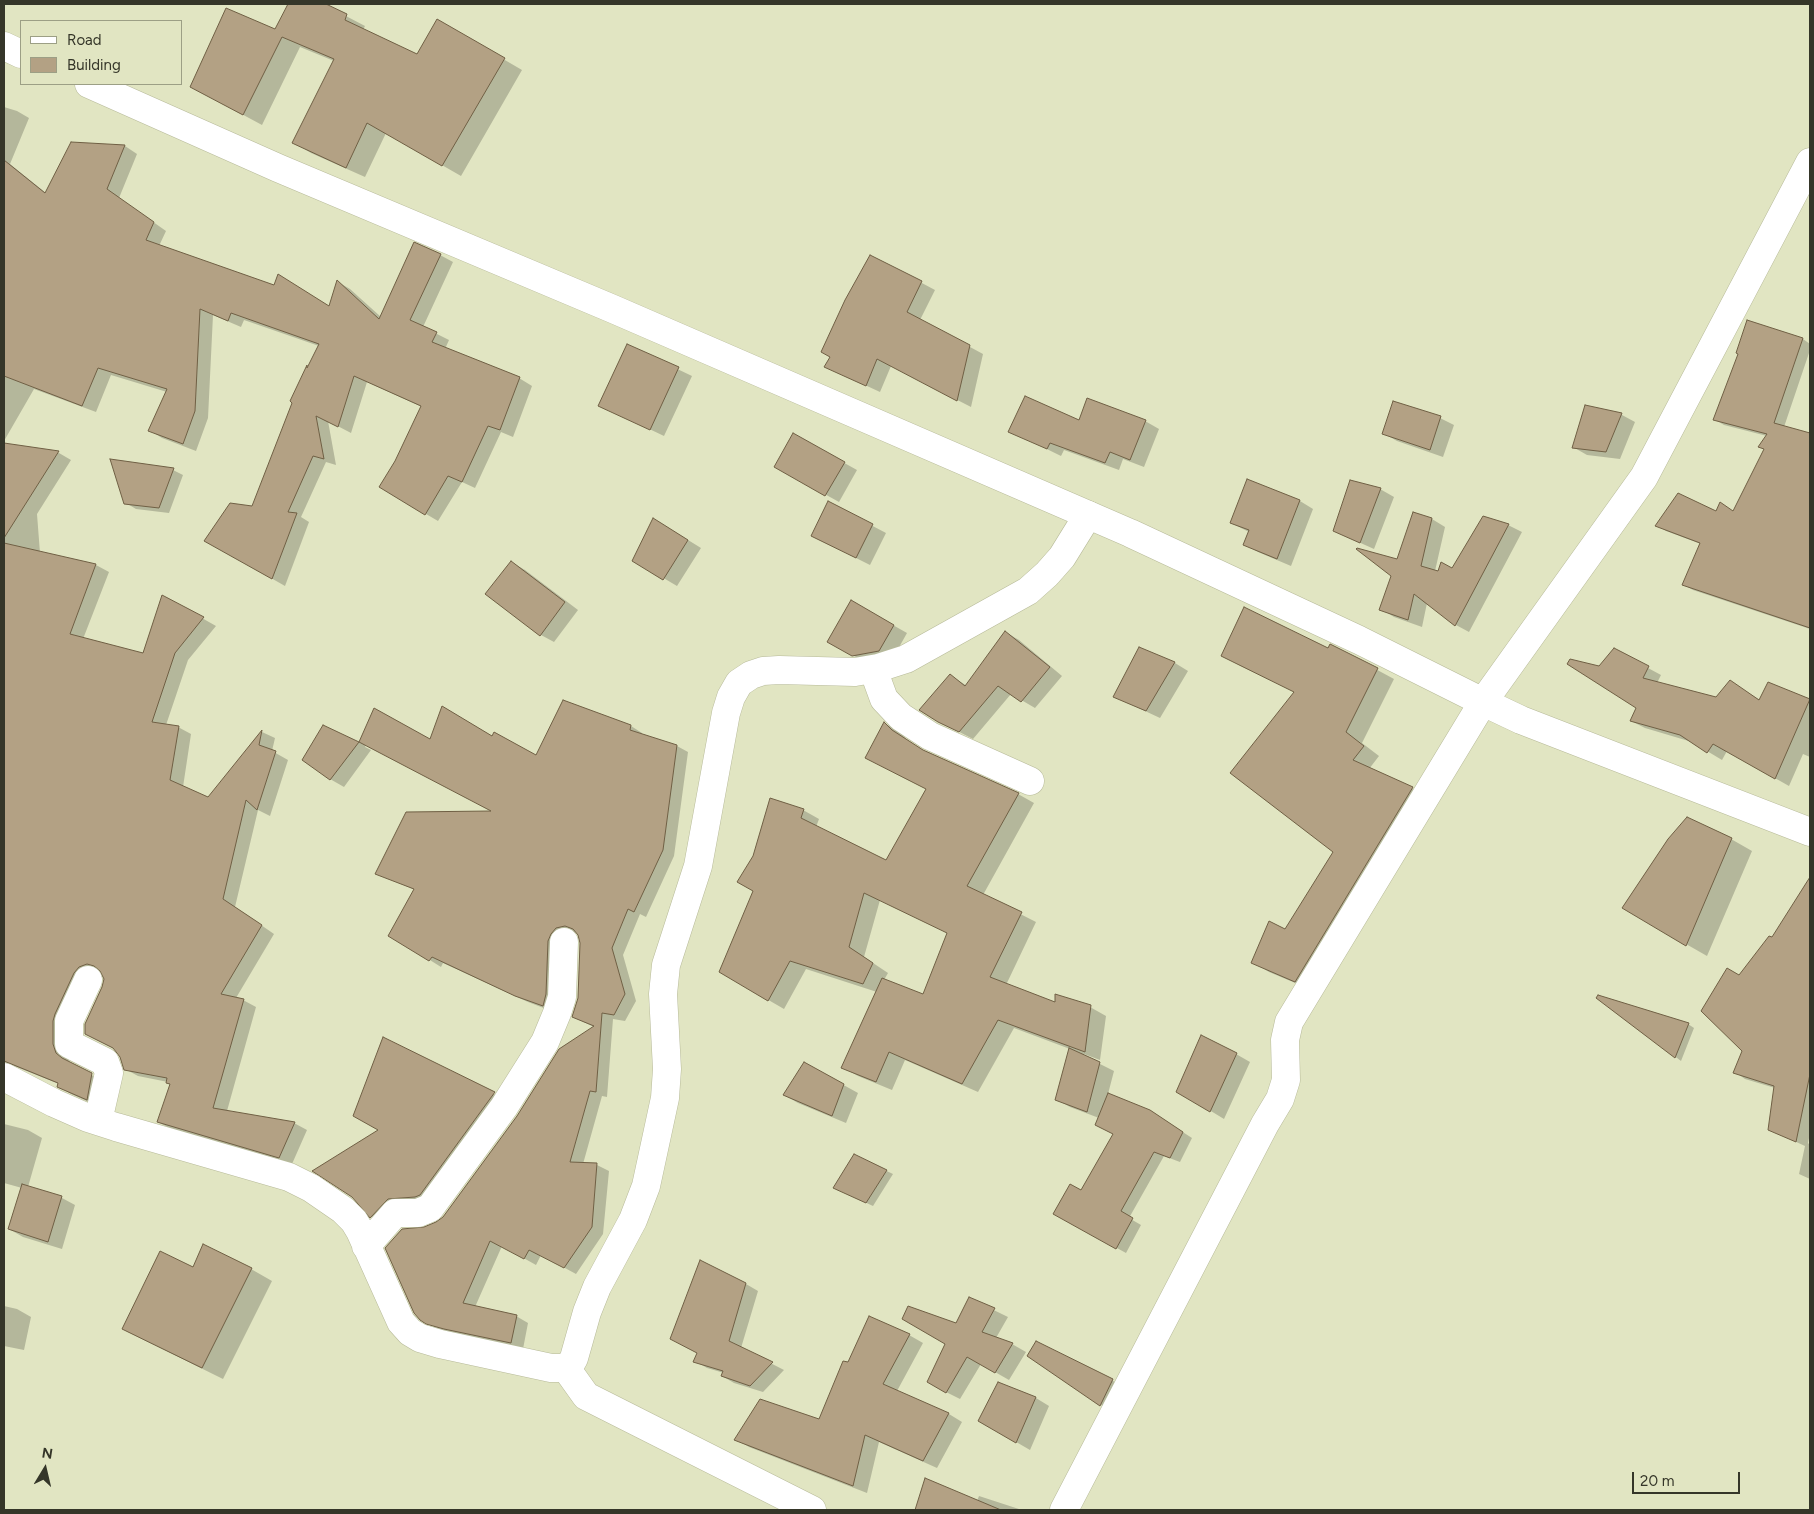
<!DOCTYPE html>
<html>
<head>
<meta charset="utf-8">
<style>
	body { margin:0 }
	#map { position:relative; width:1814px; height:1514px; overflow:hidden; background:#e1e5c2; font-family:Figtree,sans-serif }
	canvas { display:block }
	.frame { position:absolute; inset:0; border:5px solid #353629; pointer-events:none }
	.legend { position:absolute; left:20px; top:20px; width:162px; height:65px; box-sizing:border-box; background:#e1e5c2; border:1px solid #9c9f85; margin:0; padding:6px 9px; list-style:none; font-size:15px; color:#353629 }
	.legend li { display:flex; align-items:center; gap:10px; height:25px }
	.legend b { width:25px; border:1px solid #9c9f85 }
	.north { position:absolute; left:20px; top:1444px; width:50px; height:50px; -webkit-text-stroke:4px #e1e5c2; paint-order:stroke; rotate:9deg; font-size:14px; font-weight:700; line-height:20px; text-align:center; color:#353629 }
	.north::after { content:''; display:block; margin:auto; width:18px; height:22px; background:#353629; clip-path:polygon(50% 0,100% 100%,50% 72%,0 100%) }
	.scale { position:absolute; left:1632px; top:1472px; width:108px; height:22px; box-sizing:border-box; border:2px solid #353629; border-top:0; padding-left:6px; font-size:15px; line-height:18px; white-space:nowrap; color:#353629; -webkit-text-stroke:4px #e1e5c2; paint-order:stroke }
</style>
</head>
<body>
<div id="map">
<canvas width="1814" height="1514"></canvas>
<div class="frame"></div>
<ul class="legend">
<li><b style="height:6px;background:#fff"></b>Road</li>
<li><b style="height:14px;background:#b3a184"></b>Building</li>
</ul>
<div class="north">N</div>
<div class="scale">20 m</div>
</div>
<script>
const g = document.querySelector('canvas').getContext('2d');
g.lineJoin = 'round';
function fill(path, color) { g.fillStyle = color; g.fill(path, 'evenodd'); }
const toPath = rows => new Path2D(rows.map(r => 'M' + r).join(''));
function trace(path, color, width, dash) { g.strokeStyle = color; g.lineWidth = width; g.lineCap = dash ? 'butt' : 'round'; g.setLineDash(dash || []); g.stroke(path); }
const shadow = toPath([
	[289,4,323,4,365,26,363,30,417,56,438,21,522,70,461,176,386,133,365,177,311,153,293,142,334,61,300,47,262,125,210,97,275,31],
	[4,107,17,111,29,118,10,164,46,193,72,143,125,146,137,154,119,198,166,231,159,246,330,307,338,282,350,289,381,317,440,255,453,262,423,327,449,340,445,349,519,378,532,386,513,437,501,432,475,488,462,482,438,521,380,487,396,461,422,407,367,382,351,433,328,421,336,465,326,462,301,517,309,522,285,586,206,541,253,508,296,397,296,393,307,367,309,368,319,346,244,320,241,327,213,315,208,418,196,451,162,438,149,430,167,392,111,375,96,412,34,389,4,441],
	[871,256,935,290,920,320,983,354,971,407,891,366,880,392,826,367,832,357],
	[1748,321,1803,339,1810,344,1810,350,1784,427,1810,434,1810,629,1693,590,1684,585,1701,544,1666,531,1657,525,1716,512,1734,512,1765,450,1767,436,1724,425,1714,419,1740,354],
	[627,345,692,376,664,436,599,405],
	[1586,406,1622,415,1635,422,1620,459,1587,455,1573,447],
	[1440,418,1454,425,1443,457,1397,441,1383,433],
	[1145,421,1159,429,1144,467,1123,459,1119,470,1064,450,1061,456,1010,431,1080,422],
	[794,435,857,470,839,502,776,467],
	[4,444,59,453,71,460,37,514,40,553,96,565,109,572,83,639,143,654,163,596,216,626,188,660,166,725,178,727,191,734,183,787,209,799,262,732,275,738,272,751,288,760,270,816,258,810,235,907,274,934,236,998,243,1000,256,1007,227,1111,294,1123,307,1130,292,1164,171,1129,158,1122,171,1085,168,1082,138,1076,125,1069,121,1056,115,1049,86,1034,103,987,105,979,101,971,93,974,66,1052,69,1061,72,1065,105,1082,100,1107,71,1094,58,1086,59,1084,4,1062],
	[173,470,183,475,169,513,136,509,126,503],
	[1248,481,1300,501,1313,509,1291,566,1258,552,1245,545,1249,532,1231,523],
	[1351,481,1380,489,1394,497,1374,549,1334,531],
	[829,503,886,533,870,565,812,536],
	[1432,519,1445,527,1435,571,1439,572,1453,569,1508,525,1522,532,1469,632,1456,625,1427,603,1422,627,1394,617,1381,609,1398,561],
	[667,527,701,548,677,586,633,560],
	[511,562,525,570,578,610,554,642,541,635],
	[852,602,907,633,893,658,867,663,829,642],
	[1005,632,1019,640,1062,676,1035,708,1011,694,973,739,938,721,950,675,967,686],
	[1331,645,1394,679,1362,743,1379,756,1369,769,1412,788,1428,798,1312,990,1269,972,1253,962,1285,930,1335,852,1295,692,1239,665,1328,650],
	[1140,648,1175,663,1188,671,1160,718,1115,697],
	[1599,668,1648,668,1661,675,1657,683,1716,699,1731,682,1760,700,1809,700,1810,701,1810,757,1803,754,1789,786,1727,751,1722,760,1692,742,1645,728,1631,721,1638,708],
	[375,710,431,741,492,738,537,756,631,726,642,733,641,735,677,746,688,752,674,856,646,917,640,914,623,955,636,1001,625,1021,613,1019,607,1097,602,1096,583,1164,597,1165,609,1171,603,1234,576,1274,541,1255,536,1265,502,1246,475,1307,516,1316,528,1323,523,1349,457,1335,439,1330,421,1319,424,1229,444,1218,594,1027,573,1017,579,998,581,942,577,932,568,934,554,1012,528,1002,443,963,441,967,390,935,415,890,376,873,495,812,366,745,365,747,371,750,344,787,330,779,323,726,359,743],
	[884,723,900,732,908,741,929,754,1018,794,1034,803,983,895,1036,922,1006,985,1056,1004,1090,1007,1106,1016,1100,1060,1084,1054,1084,1056,1114,1071,1108,1094,1150,1111,1192,1138,1180,1162,1164,1156,1129,1218,1141,1225,1126,1253,1055,1214,1082,1192,1114,1134,1099,1118,1070,1107,1056,1099,1070,1049,1014,1028,978,1092,905,1060,892,1090,858,1076,842,1067,877,992,806,969,784,1009,720,972,803,810,819,819,816,827,887,862,928,789],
	[880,900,948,933,924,996,884,980,888,973,864,957],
	[1731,839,1752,851,1707,956,1623,908],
	[1810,879,1810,1133,1808,1143,1810,1145,1810,1179,1799,1174,1805,1146,1770,1130,1775,1088,1745,1079,1735,1072,1744,1051,1740,977,1772,938],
	[1598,997,1688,1024,1694,1028,1681,1061],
	[383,1039,512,1103,438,1205,389,1227,371,1217,380,1130],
	[1236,1054,1250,1062,1224,1119,1178,1091],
	[804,1063,858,1093,846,1123,798,1103,784,1095],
	[4,1124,28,1130,42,1138,28,1187,62,1198,75,1205,62,1249,23,1237,9,1229,22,1188,4,1183],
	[855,1156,893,1174,873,1206,841,1191],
	[193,1269,251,1269,272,1281,223,1379,144,1340,123,1329],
	[746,1284,758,1291,741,1348,784,1370,763,1392,734,1383,722,1376,724,1373,707,1368,695,1361,698,1353],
	[969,1298,1008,1317,996,1338,1012,1344,1026,1352,1009,1380,981,1364,960,1399,942,1390,956,1324],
	[4,1306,17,1309,31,1317,24,1350,4,1346],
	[909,1335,923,1343,897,1391,949,1414,962,1422,937,1468,879,1442,867,1493,749,1447,736,1439,820,1420,849,1364],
	[1036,1343,1119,1384,1107,1409,1029,1356],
	[1036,1398,1049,1406,1030,1450,980,1421],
	[926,1480,977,1501,979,1496,1022,1510,916,1510]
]);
const building = toPath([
	[288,4,326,4,347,14,345,20,417,54,437,19,505,58,442,166,367,123,346,168,292,143,334,59,282,37,243,115,190,87,226,8,275,29,288,4],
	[71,142,125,145,107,189,154,222,146,240,274,285,278,274,329,306,337,280,379,319,414,242,441,254,410,320,437,332,432,342,520,377,500,430,488,426,462,482,448,476,425,515,379,487,395,461,421,406,354,376,338,427,316,416,324,459,313,456,288,512,297,513,272,579,204,541,230,503,252,506,292,403,290,401,307,365,307,368,319,344,231,313,228,321,200,309,195,411,183,444,148,431,167,389,98,368,82,406,4,376,4,160,45,193,71,142],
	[870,255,922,281,907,312,970,345,957,401,877,359,866,386,824,367,830,357,821,352,845,300,870,255],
	[1747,320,1803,338,1774,423,1810,433,1810,628,1682,585,1700,543,1655,526,1678,493,1716,511,1720,502,1733,511,1764,449,1758,447,1767,434,1713,420,1738,354,1736,353,1747,320],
	[627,344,679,367,650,430,598,406,627,344],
	[1025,396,1079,420,1087,398,1146,420,1130,460,1110,452,1105,463,1050,443,1047,449,1008,432,1025,396],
	[1393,401,1441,416,1430,450,1382,434,1393,401],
	[1585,405,1622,413,1606,452,1572,448,1585,405],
	[793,433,845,462,825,496,774,467,793,433],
	[4,443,59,451,4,538,4,443],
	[110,459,174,468,159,508,124,504,110,459],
	[1247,479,1300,500,1277,559,1243,545,1249,530,1230,523,1247,479],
	[1350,480,1381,488,1360,543,1333,531,1350,480],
	[828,501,873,524,856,558,811,536,828,501],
	[1413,512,1432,518,1421,566,1438,571,1441,562,1452,568,1483,516,1509,524,1455,626,1414,594,1408,620,1379,610,1391,576,1356,549,1357,548,1397,559,1413,512],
	[653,518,688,540,663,580,632,561,653,518],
	[4,543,96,564,70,634,143,653,162,595,204,617,175,653,152,722,179,726,170,780,208,797,262,730,259,745,276,751,257,810,246,800,223,899,262,925,221,994,244,999,213,1108,295,1122,279,1158,157,1122,170,1084,166,1083,167,1078,124,1070,120,1057,113,1048,85,1034,85,1024,102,987,104,979,100,971,94,966,87,964,79,967,74,973,55,1014,53,1021,53,1044,56,1053,62,1058,92,1073,87,1100,57,1087,58,1083,4,1061,4,543],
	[511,561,565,602,540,636,485,594,511,561],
	[851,600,894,625,879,651,852,656,827,642,851,600],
	[1244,607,1328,648,1330,644,1378,668,1346,732,1364,746,1353,760,1413,787,1295,982,1251,963,1269,921,1285,929,1333,852,1230,773,1294,692,1221,656,1244,607],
	[1005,631,1050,667,1021,702,998,686,959,732,938,722,919,710,950,674,965,686,1005,631],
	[1139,647,1175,662,1146,711,1113,697,1139,647],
	[1614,648,1649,666,1643,678,1716,697,1730,680,1759,700,1768,682,1810,699,1775,779,1713,744,1707,753,1680,735,1630,721,1636,708,1567,664,1570,659,1599,666,1614,648],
	[563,700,631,725,630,730,677,745,663,850,634,912,628,909,612,948,625,994,614,1015,602,1013,596,1092,590,1091,570,1162,597,1163,592,1227,564,1268,529,1250,524,1259,490,1241,463,1303,517,1315,511,1343,444,1329,426,1324,420,1320,414,1313,385,1248,402,1229,424,1227,436,1222,443,1217,517,1116,559,1049,594,1026,572,1017,578,998,580,943,578,935,573,929,565,926,556,928,551,934,548,941,546,994,543,1006,515,996,432,957,429,961,388,936,414,889,375,874,406,812,491,811,359,742,374,708,430,739,442,706,492,736,494,732,536,755,563,700],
	[884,722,892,730,923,750,1019,793,967,886,1022,912,990,977,1055,1002,1055,994,1091,1005,1085,1052,998,1020,962,1084,889,1052,876,1082,841,1068,882,978,923,994,947,933,864,893,849,947,873,963,863,984,790,961,768,1001,719,972,753,891,737,882,753,856,770,798,804,809,801,818,886,860,926,789,865,758,884,722],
	[323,725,359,742,330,780,302,760,323,725],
	[1687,817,1732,838,1686,946,1622,908,1668,839,1687,817],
	[1810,877,1810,1074,1796,1142,1768,1130,1774,1086,1733,1073,1742,1051,1701,1011,1727,968,1739,975,1769,936,1772,937,1810,877],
	[1598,995,1689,1023,1675,1058,1596,998,1598,995],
	[1201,1035,1237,1053,1210,1112,1176,1092,1201,1035],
	[383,1037,495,1092,420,1195,415,1197,388,1199,370,1218,352,1197,312,1171,378,1130,353,1116,383,1037],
	[1069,1048,1100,1062,1087,1112,1055,1100,1069,1048],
	[804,1062,844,1084,832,1116,783,1095,804,1062],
	[1108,1093,1150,1110,1183,1132,1170,1158,1154,1152,1121,1211,1133,1218,1116,1249,1053,1214,1070,1184,1081,1190,1113,1134,1095,1125,1108,1093],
	[854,1154,887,1170,866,1203,833,1188,854,1154],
	[22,1184,62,1196,48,1242,8,1229,22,1184],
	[203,1244,252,1268,202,1368,122,1329,160,1251,193,1267,203,1244],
	[700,1260,746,1283,729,1341,773,1362,750,1386,721,1376,723,1371,693,1362,697,1353,670,1339,700,1260],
	[969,1297,995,1308,982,1332,1013,1343,995,1373,967,1357,946,1393,927,1382,945,1344,902,1319,908,1306,956,1323,969,1297],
	[869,1316,910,1334,883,1384,949,1413,923,1461,865,1435,853,1486,734,1440,760,1399,819,1419,843,1361,848,1362,869,1316],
	[1036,1341,1113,1379,1100,1406,1027,1356,1036,1341],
	[998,1382,1036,1397,1016,1443,978,1421,998,1382],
	[925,1478,1001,1510,915,1510,925,1478]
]);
const minor = toPath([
	[873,669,884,699,901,717,930,736,1030,781],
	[88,980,69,1021,69,1044,105,1062,109,1073,98,1121],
	[4,1077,54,1103,88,1118,116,1127,289,1177,311,1188,343,1210,354,1221,360,1231,401,1322,410,1332,420,1338,440,1344,551,1368,566,1368,570,1365,574,1358,587,1312,597,1287,633,1220,646,1186,665,1098,667,1069,663,994,666,965,698,866,726,713,731,697,739,683,751,675,763,671,779,670,855,672,878,668,906,659,1028,591,1047,574,1062,557,1088,515],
	[366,1246,395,1213,418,1213,430,1208,504,1107,545,1042,557,1013,562,997,564,942],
	[566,1368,586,1396,812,1510],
	[1064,1510,1265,1124,1280,1099,1286,1080,1285,1040,1289,1022,1483,702,1521,720,1810,832]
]);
const tertiary = toPath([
	[4,46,21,54],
	[89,84,278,168,613,309,1130,533,1359,640,1483,702,1644,477,1810,162]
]);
fill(shadow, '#0003');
fill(building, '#b3a184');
trace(building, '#6f5f44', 1);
trace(minor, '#b7ba99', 29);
trace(tertiary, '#b7ba99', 29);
trace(minor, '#fff', 28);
trace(tertiary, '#fff', 28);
</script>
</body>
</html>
